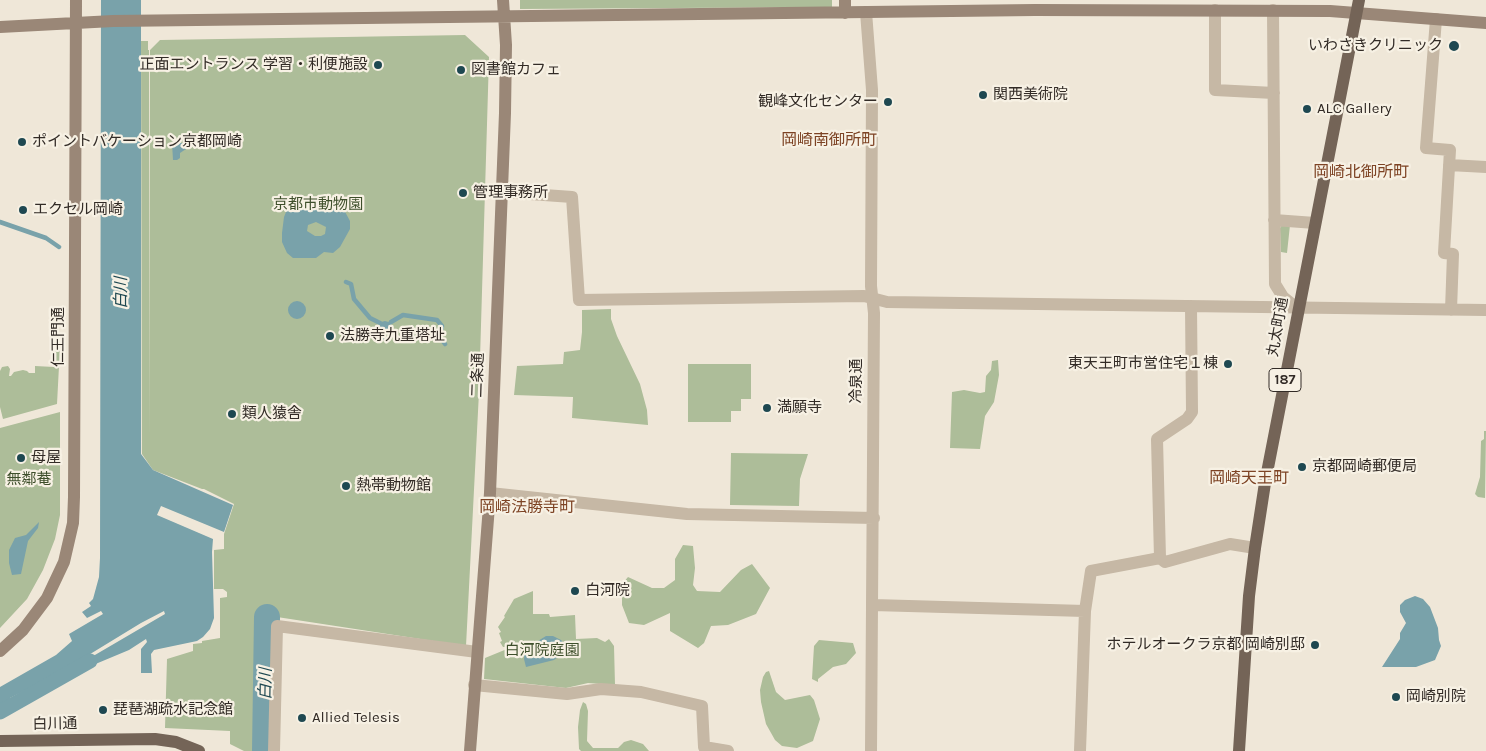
<!DOCTYPE html>
<html>
<head>
<meta charset="utf-8">
<style>
	body { margin:0 }
	canvas { display:block; background:#efe7d8 }
</style>
</head>
<body>
<canvas width="1486" height="751"></canvas>
<script>
const g = document.querySelector('canvas').getContext('2d');
g.lineJoin = 'round';
function fill(path, color) { g.fillStyle = color; g.fill(path, 'evenodd'); }
const toPath = rows => new Path2D(rows.map(r => 'M' + r).join(''));
function trace(path, color, width, dash) { g.strokeStyle = color; g.lineWidth = width; g.lineCap = dash ? 'butt' : 'round'; g.setLineDash(dash || []); g.stroke(path); }
function label(font, color, halo, rows, align = 'center') {
  g.font = font + ' Karla,"Noto Sans JP",sans-serif'; g.lineWidth = 4.5; g.setLineDash([]); g.textBaseline = 'middle'; g.strokeStyle = halo; g.fillStyle = color; for (const [text, x, y, turn = 0] of rows) {
    g.save(); g.translate(x, y); g.rotate((+turn || 0) * Math.PI / 180); g.textAlign = isNaN(turn) ? turn : align; if (halo) g.strokeText(text, 0, 0); g.fillText(text, 0, 0); g.restore();
  }
}
const green = toPath([
	[520,0,832,0,832,7,520,9],
	[465,35,489,57,479,392,466,646,264,615,262,751,244,751,230,744,230,731,165,728,167,659,193,651,193,644,202,643,202,641,220,638,220,598,227,597,227,592,223,589,214,589,214,550,224,549,224,534,234,504,204,489,202,489,153,470,142,454,141,41,148,41,148,50,149,50,150,442,150,50,160,40],
	[1282,225,1290,225,1287,253,1281,252,1280,228],
	[611,309,611,319,617,336,640,384,647,410,648,425,572,418,573,397,514,395,517,366,563,364,564,352,580,350,582,332,582,310],
	[58,343,60,347,57,404,3,419,0,407,0,371,2,367,8,366,10,369,9,376,11,376,14,372,23,370,27,371,29,373,35,373,35,366,54,367,54,344],
	[998,360,999,375,994,402,985,416,980,449,950,448,952,392,964,390,980,393,985,392,986,376,991,370,992,361],
	[688,364,751,364,751,399,741,399,741,411,731,411,731,422,688,422],
	[60,412,60,515,55,539,43,570,27,599,0,628,0,428],
	[1484,431,1486,431,1485,498,1478,497,1475,494,1480,477,1481,441,1484,439],
	[731,453,808,454,800,479,799,506,730,505],
	[683,545,693,546,695,568,693,585,697,591,720,592,741,570,752,564,770,588,756,614,728,625,711,626,704,643,698,648,670,631,670,613,644,625,629,623,622,605,622,584,628,577,652,588,664,588,675,580,675,559],
	[533,591,533,614,549,614,550,617,575,615,576,639,597,638,605,642,609,639,614,646,615,685,588,683,566,688,484,679,485,658,507,649,505,647,503,647,500,642,502,641,499,633,501,632,498,627,505,617,504,616,514,599],
	[819,640,853,643,856,653,846,664,833,667,818,679,818,682,812,679,814,646],
	[769,671,776,692,785,700,810,695,814,700,820,719,813,741,797,748,782,746,775,740,766,724,761,702,760,690,763,677,766,672],
	[583,702,586,704,588,711,587,741,593,748,618,748,624,742,631,740,643,744,649,751,581,751,579,749,578,727,580,710]
]);
const water = toPath([
	[101,0,141,0,141,454,153,470,233,505,224,532,161,506,157,515,213,539,212,552,214,618,210,629,203,637,197,641,154,650,151,654,152,673,141,673,141,649,147,642,146,639,129,650,74,673,71,669,165,614,164,611,141,623,64,670,10,698,10,700,0,706,0,687,56,655,72,641,69,634,103,614,101,611,87,618,82,612,91,606,89,603,93,599,99,577,100,558],
	[172,143,186,143,186,149,180,153,180,158,177,160,173,160],
	[335,201,333,208,342,211,343,208,350,221,350,229,340,247,333,253,324,252,316,258,293,258,287,253,282,242,282,233,284,217,288,207,298,203],
	[316,222,326,227,325,234,321,236,315,236,307,231,308,225],
	'288 310a9 9 0 1 1 18 0a9 9 0 1 1-18 0Z',
	[385,321,392,323,383,341,381,340,380,324,381,322],
	[39,522,38,528,28,541,21,574,12,575,9,563,9,550,15,538,26,535],
	[1415,596,1423,599,1430,607,1438,628,1439,640,1441,646,1435,660,1416,667,1382,667,1400,639,1400,633,1406,623,1400,612,1400,605,1405,600],
	[546,636,553,636,561,640,565,645,564,652,554,660,526,667,524,659,525,649]
]);
const stream = toPath([
	[0,222,46,238,59,247],
	[346,282,351,284,354,299,370,318,380,323],
	[391,322,403,315,437,320,442,326,440,337,445,344]
]);
const canal = toPath([
	[0,712,90,661]
]);
const river = toPath([
	[265,751,267,617]
]);
const street = toPath([
	[1215,10,1215,90,1274,93],
	[1273,10,1275,284,1283,297,1298,309],
	[866,12,872,90,871,286,874,313,871,751],
	[1436,19,1426,148,1450,150,1444,253,1453,254,1451,310],
	[1449,165,1486,167],
	[502,192,572,197,579,300,864,296,887,302,1486,310],
	[1274,220,1315,223],
	[1191,306,1192,412,1187,419,1157,439,1160,558,1165,562,1230,544,1255,548],
	[490,493,687,514,874,518],
	[873,605,1085,611,1080,751],
	[1085,611,1091,571,1160,558],
	[474,685,567,694,601,689,641,692,702,706,704,747,728,751],
	[274,751,277,626,477,652]
]);
const secondary = toPath([
	[845,0,845,13],
	[0,27,113,21,1035,10,1330,11,1486,23],
	[0,651,23,630,47,598,64,562,73,523,74,497,76,0],
	[470,751,490,493,505,113,506,45,503,0]
]);
const primary = toPath([
	[0,741,155,739,176,742,199,751],
	[1239,751,1249,596,1255,548,1265,483,1359,0]
]);
const markers = [
	[1454,46,6,"#1e4851"],
	[378,65,5,"#1e4851"],
	[461,70,5,"#1e4851"],
	[983,95,5,"#1e4851"],
	[888,102,5,"#1e4851"],
	[1307,109,5,"#1e4851"],
	[22,142,5,"#1e4851"],
	[463,193,5,"#1e4851"],
	[23,210,5,"#1e4851"],
	[330,336,5,"#1e4851"],
	[1228,364,5,"#1e4851"],
	[767,408,5,"#1e4851"],
	[232,414,5,"#1e4851"],
	[21,458,5,"#1e4851"],
	[1302,467,5,"#1e4851"],
	[346,486,5,"#1e4851"],
	[575,591,5,"#1e4851"],
	[1315,645,5,"#1e4851"],
	[1396,697,5,"#1e4851"],
	[103,710,5,"#1e4851"],
	[302,718,5,"#1e4851"]
];
const shields = [
	[1285,380,32]
];
const shieldNames = [
	["187",1285,380]
];
const poiNames = [
	["いわさきクリニック",1443,46,"right"],
	["正面エントランス 学習・利便施設",368,65,"right"],
	["図書館カフェ",471,70],
	["関西美術院",993,95],
	["観峰文化センター",878,102,"right"],
	["ALC Gallery",1317,109],
	["ポイントバケーション京都岡崎",32,142],
	["管理事務所",473,193],
	["エクセル岡崎",33,210],
	["法勝寺九重塔址",340,336],
	["東天王町市営住宅１棟",1218,364,"right"],
	["満願寺",777,408],
	["類人猿舎",242,414],
	["母屋",31,458],
	["京都岡崎郵便局",1312,467],
	["熱帯動物館",356,486],
	["白河院",585,591],
	["ホテルオークラ京都 岡崎別邸",1305,645,"right"],
	["岡崎別院",1406,697],
	["琵琶湖疏水記念館",113,710],
	["Allied Telesis",312,718]
];
const parkNames = [
	["京都市動物園",318,205],
	["無鄰菴",29,480],
	["白河院庭園",542,651]
];
const streetNames = [
	["丸太町通",1278,327,-80],
	["仁王門通",59,337,-90],
	["二条通",478,375,-88],
	["冷泉通",857,381,-90],
	["白川通",55,724,-1]
];
const neighbourhoodNames = [
	["岡崎南御所町",829,140],
	["岡崎北御所町",1361,172],
	["岡崎天王町",1249,478],
	["岡崎法勝寺町",527,507]
];
const waterNames = [
	["白川",121,293,-90],
	["白川",266,684,-89]
];
fill(green, '#adbd99');
fill(water, '#79a2aa');
trace(stream, '#79a2aa', 4.5);
trace(canal, '#79a2aa', 15);
trace(river, '#79a2aa', 26);
trace(street, '#c6b8a5', 12);
trace(secondary, '#9a8777', 12);
trace(primary, '#746457', 12);
for (const [x, y, r, color] of markers) { const dot = new Path2D(); dot.arc(x, y, r, 0, 2 * Math.PI); g.fillStyle = color; g.fill(dot); trace(dot, '#f7f1e4', 2); }
for (const [x, y, w] of shields) { const box = new Path2D(); box.roundRect(x - w / 2, y - 11.5, w, 23, 4); g.fillStyle = '#f7f1e4'; g.fill(box); trace(box, '#322b26', 1); }
label('bold 14px', '#322b26', null, shieldNames);
label('15px', '#322b26', '#f7f1e4', poiNames, 'left');
label('15px', '#3e4f2b', '#f7f1e4', parkNames);
label('15px', '#322b26', '#f7f1e4', streetNames);
label('16px', '#7d4324', '#f7f1e4', neighbourhoodNames);
label('italic 16px', '#1e4851', '#f7f1e4', waterNames);
</script>
</body>
</html>
